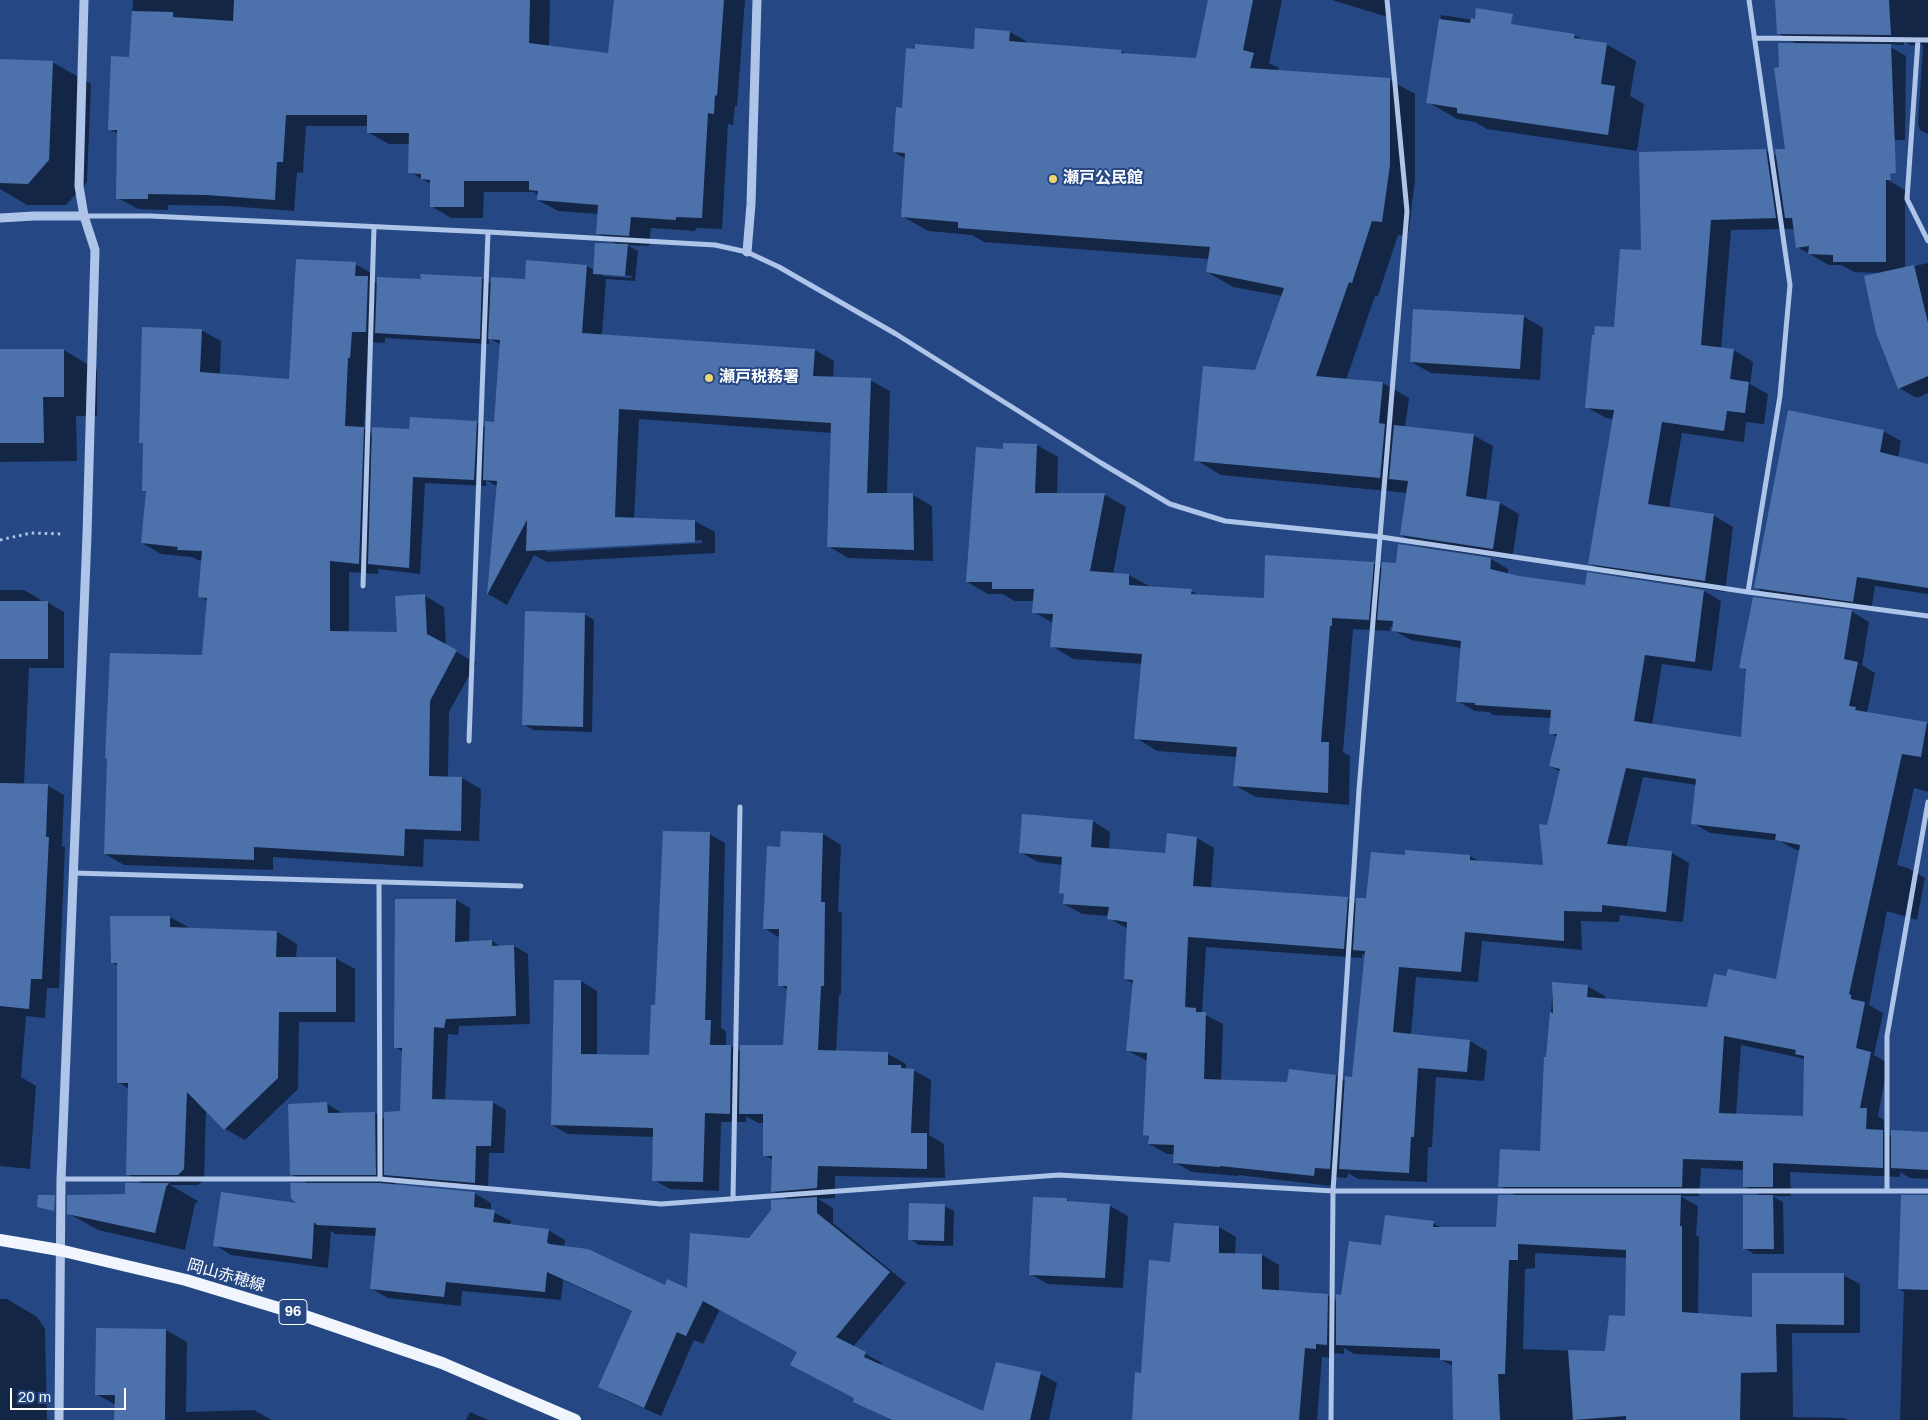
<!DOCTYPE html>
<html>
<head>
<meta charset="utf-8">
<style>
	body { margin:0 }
	#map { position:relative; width:1928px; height:1420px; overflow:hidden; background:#254884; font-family:Arial,sans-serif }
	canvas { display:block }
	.scale { position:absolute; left:10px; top:1388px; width:116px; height:22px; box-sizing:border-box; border:2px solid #fff; border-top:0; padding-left:6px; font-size:15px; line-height:18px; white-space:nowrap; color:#fff; -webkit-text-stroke:4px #254884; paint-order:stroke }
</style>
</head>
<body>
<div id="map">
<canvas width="1928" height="1420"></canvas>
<div class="scale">20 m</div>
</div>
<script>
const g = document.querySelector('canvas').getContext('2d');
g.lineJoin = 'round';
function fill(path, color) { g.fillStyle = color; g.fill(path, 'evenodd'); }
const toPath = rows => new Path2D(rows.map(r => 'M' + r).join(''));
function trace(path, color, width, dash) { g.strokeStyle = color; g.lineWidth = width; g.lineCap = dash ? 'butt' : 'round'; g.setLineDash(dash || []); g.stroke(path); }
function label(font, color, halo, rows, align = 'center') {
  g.font = font + ' Arial,"Noto Sans JP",sans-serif'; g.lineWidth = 4; g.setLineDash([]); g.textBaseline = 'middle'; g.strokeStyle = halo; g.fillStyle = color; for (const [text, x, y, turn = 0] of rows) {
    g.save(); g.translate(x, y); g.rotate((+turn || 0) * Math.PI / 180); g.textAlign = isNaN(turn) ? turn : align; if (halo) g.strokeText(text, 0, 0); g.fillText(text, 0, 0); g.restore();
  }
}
const shadow = toPath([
	[133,0,550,0,549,46,609,54,616,0,745,0,737,106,735,106,733,125,728,124,722,229,696,228,695,231,651,228,649,246,627,245,638,251,635,281,606,279,602,335,815,350,834,361,833,378,870,380,890,391,887,494,913,495,932,506,933,561,848,558,828,546,832,433,639,419,634,519,695,521,715,532,715,553,547,562,534,555,507,605,488,594,498,487,486,480,486,486,425,483,420,574,378,569,378,574,349,572,349,632,398,633,425,596,444,607,446,646,476,663,449,712,448,778,462,778,481,789,479,841,424,839,423,867,273,857,273,870,124,865,105,854,203,657,208,601,200,596,203,560,198,560,192,557,161,554,142,543,147,493,143,490,144,444,140,442,201,330,221,341,220,374,290,380,355,264,375,275,374,281,378,284,482,278,492,284,526,280,527,261,587,266,594,270,618,245,597,233,599,214,558,211,538,200,538,195,534,192,484,192,483,218,451,218,431,206,431,184,410,172,410,144,389,144,369,133,369,126,306,126,303,173,297,172,294,211,228,206,168,205,168,210,138,209,118,198,118,134,109,129,130,58],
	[601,273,632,276,631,278,604,276],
	[385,338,489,344,489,338,501,345,495,423,486,428,476,422,373,434,364,429,367,368,369,368,371,342,385,343],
	[702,540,702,543,546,552,546,549],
	[1209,0,1282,0,1269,63,1279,68,1278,71,1390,80,1415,94,1415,180,1408,236,1398,235,1378,296,1375,296,1346,380,1383,383,1409,398,1405,427,1473,435,1493,446,1486,501,1500,503,1519,514,1512,560,1420,546,1401,535,1408,493,1221,475,1196,460,1256,372,1282,296,1233,287,1207,272,1210,259,984,242,972,235,928,231,902,216,906,159,894,152,903,109,975,50,1010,32,1031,44,1121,51,1128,55,1197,59],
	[1332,0,1389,0,1391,18],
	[1776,0,1928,0,1928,134,1920,130,1918,124,1923,45,1910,45,1904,41,1904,45,1885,44,1906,56,1905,140,1803,139,1780,68,1797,44,1778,33],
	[1441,15,1574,35,1585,41,1606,44,1636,61,1630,96,1644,104,1637,151,1487,129,1475,122,1457,119,1428,102],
	[0,60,52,62,91,84,87,182,66,205,27,205,0,189],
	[1766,151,1777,157,1886,179,1905,190,1905,268,1928,263,1928,393,1917,398,1899,388,1880,273,1854,272,1841,265,1829,265,1797,247,1795,229,1731,230,1721,349,1734,350,1753,362,1750,384,1768,394,1764,424,1746,422,1744,442,1682,433,1669,508,1713,515,1733,527,1725,592,1609,574,1589,563,1614,419,1606,418,1586,407,1642,252],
	[1523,316,1543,328,1540,380,1431,373,1411,362],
	[0,350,64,350,97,370,97,416,76,416,77,461,0,462],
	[1883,431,1901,441,1898,458,1928,465,1928,594,1875,586,1871,611,1773,598,1756,588],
	[1037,445,1058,457,1057,494,1105,495,1126,507,1113,574,1129,575,1151,587,1191,591,1199,595,1265,600,1373,563,1383,569,1397,564,1491,559,1508,569,1508,575,1586,587,1704,591,1721,601,1712,671,1662,664,1652,725,1742,739,1747,671,1741,667,1851,611,1869,622,1862,665,1875,673,1867,713,1928,723,1928,792,1914,788,1897,865,1908,868,1925,878,1917,920,1887,911,1869,1005,1883,1013,1874,1055,1888,1063,1878,1116,1884,1120,1884,1132,1893,1137,1928,1133,1928,1179,1910,1178,1900,1172,1900,1177,1790,1172,1791,1196,1772,1196,1783,1202,1784,1254,1754,1254,1744,1248,1763,1197,1744,1186,1744,1170,1701,1168,1699,1196,1680,1196,1698,1206,1696,1235,1699,1237,1698,1314,1754,1318,1843,1275,1860,1284,1860,1333,1792,1333,1793,1417,1844,1418,1848,1420,1454,1420,1453,1366,1441,1360,1441,1358,1354,1354,1344,1348,1344,1354,1332,1353,1332,1358,1322,1357,1317,1420,1133,1420,1142,1374,1172,1263,1175,1224,1219,1227,1236,1237,1235,1255,1262,1255,1279,1265,1279,1291,1327,1295,1338,1301,1382,1246,1433,1223,1442,1228,1498,1229,1518,1197,1500,1186,1542,1152,1553,983,1587,986,1605,996,1605,1000,1708,1008,1777,980,1800,851,1794,849,1780,841,1710,833,1693,823,1697,785,1643,777,1626,848,1672,853,1689,863,1683,922,1620,915,1619,922,1581,921,1582,950,1482,941,1478,982,1416,977,1411,1035,1470,1041,1487,1051,1484,1081,1436,1077,1432,1147,1428,1147,1427,1182,1358,1179,1348,1173,1347,1178,1332,1177,1331,1186,1238,1175,1238,1176,1192,1172,1174,1162,1174,1154,1167,1154,1149,1144,1150,1138,1144,1134,1148,1061,1128,1051,1134,984,1125,979,1128,929,1109,918,1109,916,1082,914,1064,904,1065,895,1061,892,1063,865,1038,862,1020,852,1093,821,1110,832,1109,850,1166,854,1197,838,1214,848,1211,888,1347,898,1357,904,1368,900,1406,857,1406,851,1470,856,1481,862,1544,867,1548,826,1561,772,1550,766,1557,737,1551,733,1552,718,1493,715,1489,712,1475,711,1457,701,1461,648,1411,640,1393,630,1393,628,1390,626,1390,631,1353,629,1343,752,1350,756,1349,805,1256,797,1234,785,1237,757,1157,751,1136,738,1143,664,1073,659,1052,646,1053,623,1034,612,1034,601,1015,601,1002,594,988,594,967,582,1004,450],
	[1489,564,1491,564,1490,575],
	[1206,947,1362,958,1362,954,1366,956,1353,1078,1346,1082,1336,1076,1288,1084,1221,1081,1223,1024,1202,1013],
	[1741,1045,1805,1059,1804,1117,1736,1115],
	[1535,1253,1627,1258,1627,1317,1606,1352,1523,1349,1525,1269,1535,1268],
	[0,590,24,590,41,600,41,602,47,602,64,612,64,668,29,668,24,785,48,786,64,795,62,846,65,847,59,988,47,988,45,1018,26,1016,21,1077,36,1086,30,1169,0,1166],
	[584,614,594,620,592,732,533,730,523,724],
	[782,832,823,834,841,845,838,911,842,913,841,995,839,995,836,1052,888,1054,906,1064,906,1069,913,1070,931,1080,929,1135,944,1144,945,1178,835,1176,835,1198,818,1199,833,1208,833,1223,906,1283,853,1347,882,1363,880,1366,984,1413,997,1363,1041,1374,1057,1383,1049,1420,891,1420,854,1401,856,1398,799,1352,720,1309,703,1344,694,1340,661,1416,616,1396,600,1387,633,1312,563,1280,561,1300,462,1291,461,1306,388,1298,372,1289,377,1236,335,1234,331,1231,328,1268,231,1255,215,1245,299,1205,310,1185,291,1174,327,1104,344,1114,375,1113,385,1119,401,1112,403,1052,395,1047,456,900,470,908,469,942,492,941,501,947,514,946,528,954,530,1024,459,1026,458,1035,448,1034,445,1101,492,1102,506,1110,504,1153,489,1153,488,1190,395,1180,395,1186,474,1193,491,1203,491,1211,511,1221,510,1226,548,1230,565,1240,564,1247,665,1287,689,1290,750,1239,789,1200,773,1191,773,1160,764,1155,765,1123,758,1123,746,1116,746,1122,721,1122,719,1191,670,1189,654,1180,654,1137,568,1134,552,1125,581,981,597,991,597,1055,650,1056,656,1007,709,834,725,843,721,1028,726,1031,726,1046,731,1046,741,1052,784,1047,788,990,780,985,780,938,764,928,781,848],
	[111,917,170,917,190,928,277,932,297,944,296,958,335,958,355,969,355,1022,299,1022,298,1089,245,1140,225,1129,206,1109,204,1180,198,1185,170,1185,198,1201,195,1204,185,1250,98,1230,68,1213,126,1195,145,1185,127,1174,129,1089,118,1082,118,966,112,962],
	[1067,1199,1072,1203,1110,1206,1128,1216,1123,1288,1048,1284,1030,1274],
	[944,1206,954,1211,953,1246,919,1245,910,1239],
	[1928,1235,1928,1420,1900,1420,1904,1292,1899,1289],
	[0,1299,7,1299,37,1317,45,1329,47,1420,0,1420],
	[97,1330,166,1330,187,1342,186,1412,254,1410,272,1420,115,1420,116,1405,96,1394],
	[470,1412,488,1420,466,1420]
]);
const building = toPath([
	[234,0,530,0,529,43,608,53,614,0,724,0,717,96,715,95,714,114,708,113,702,218,676,217,676,220,631,217,629,236,596,234,598,205,537,200,538,191,529,190,529,181,464,181,464,207,430,207,430,180,421,179,421,174,408,173,409,133,367,133,367,115,286,115,283,162,277,162,275,200,207,195,148,194,148,199,116,199,117,130,108,130,111,56,129,57,132,11,173,12,173,17,233,21],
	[1208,0,1253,0,1243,50,1254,53,1250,68,1390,78,1390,165,1382,222,1372,221,1352,283,1349,282,1316,376,1383,382,1379,423,1385,424,1380,478,1194,461,1203,366,1255,370,1284,288,1206,272,1210,247,958,228,958,222,901,217,905,153,893,152,896,107,902,108,906,48,915,49,915,44,974,49,975,28,1010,31,1009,41,1122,50,1121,53,1196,58],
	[1775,0,1889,0,1891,35,1777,34],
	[1476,8,1513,14,1511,24,1575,34,1574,38,1607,43,1601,84,1615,86,1608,135,1457,113,1457,108,1426,103,1439,19,1470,23,1471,18,1475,19],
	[1778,43,1891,44,1896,173,1890,174,1891,180,1886,180,1886,262,1833,262,1833,255,1808,254,1809,246,1796,248,1792,218,1785,218,1775,149,1785,149,1774,68,1779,67],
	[0,59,53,61,49,160,28,184,0,183],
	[1766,149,1776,218,1711,220,1701,345,1734,349,1730,379,1749,382,1745,413,1727,411,1724,431,1662,422,1648,504,1714,514,1705,581,1588,564,1614,410,1585,408,1592,335,1594,335,1595,326,1614,327,1620,249,1641,250,1639,152],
	[595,243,628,244,625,276,593,274],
	[296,259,356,262,355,276,368,276,366,332,352,332,350,358,348,358,345,426,364,427,359,564,330,561,330,631,397,632,395,596,425,594,427,634,457,650,430,701,429,776,462,777,461,831,405,829,404,856,254,847,254,860,104,854,107,759,105,758,110,653,202,655,207,598,198,597,202,551,177,550,178,547,141,543,146,491,142,491,143,443,139,443,142,327,202,329,200,372,289,379],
	[526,260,587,265,582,333,815,349,813,376,871,378,867,493,913,493,914,550,827,547,831,423,619,409,615,517,695,520,695,542,526,551,527,520,487,595,497,481,483,480,485,421,494,422,500,340,488,339,491,277,525,279],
	[1914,265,1928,323,1928,376,1898,389,1876,333,1864,276],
	[420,274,482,277,480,339,375,333,377,277,421,279],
	[1413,309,1524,315,1520,369,1410,362],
	[0,349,64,349,64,397,43,397,44,443,0,443],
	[1788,410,1884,430,1880,452,1928,464,1928,588,1857,577,1853,602,1754,588],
	[410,417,477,421,474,480,413,477,409,568,368,564,372,427,409,429],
	[1394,425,1474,434,1466,496,1500,502,1493,549,1400,535,1408,481,1389,479],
	[1003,443,1037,444,1035,493,1105,493,1090,571,1129,574,1129,585,1192,589,1191,594,1264,598,1265,555,1374,562,1369,620,1332,618,1332,626,1330,626,1321,742,1329,742,1328,793,1233,786,1237,747,1134,739,1142,654,1050,647,1053,614,1032,613,1034,589,992,589,992,582,966,582,976,447,1003,449],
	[1398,544,1491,558,1490,569,1519,576,1585,585,1587,572,1704,590,1695,662,1645,655,1634,721,1741,737,1746,669,1739,668,1753,597,1852,610,1844,659,1858,662,1849,706,1856,707,1855,710,1927,722,1921,757,1902,754,1849,994,1851,995,1851,999,1865,1002,1856,1048,1871,1052,1860,1108,1867,1108,1866,1129,1883,1130,1883,1168,1773,1163,1773,1187,1743,1187,1743,1161,1683,1159,1682,1187,1498,1187,1500,1149,1540,1151,1544,1057,1546,1057,1550,1012,1553,1013,1552,982,1588,985,1587,997,1707,1007,1714,974,1726,976,1728,969,1776,979,1800,845,1775,840,1776,834,1691,824,1696,779,1626,768,1607,844,1672,851,1666,912,1602,905,1602,912,1564,911,1564,941,1465,932,1461,972,1399,967,1393,1032,1470,1040,1467,1072,1418,1068,1414,1137,1411,1137,1409,1173,1339,1169,1345,1076,1352,1077,1365,951,1353,950,1356,898,1366,898,1371,852,1405,855,1405,850,1470,855,1470,860,1543,865,1539,824,1547,825,1560,769,1549,766,1557,734,1549,734,1551,710,1475,705,1475,703,1456,702,1461,641,1392,631,1393,621,1377,620,1382,562,1396,563],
	[1724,1036,1796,1050,1795,1054,1804,1056,1803,1116,1719,1113],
	[0,601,48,601,48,659,0,659],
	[525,611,585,613,583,727,522,725],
	[0,783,48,784,46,837,49,837,42,979,31,979,29,1009,0,1006],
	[1022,814,1093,820,1091,847,1165,853,1167,833,1197,837,1193,886,1348,897,1344,949,1188,937,1185,1007,1196,1008,1196,1012,1206,1012,1204,1079,1287,1082,1289,1069,1336,1075,1330,1169,1315,1168,1314,1176,1220,1166,1220,1167,1173,1163,1174,1145,1148,1144,1149,1136,1143,1135,1147,1053,1126,1051,1133,980,1124,979,1127,922,1107,919,1109,907,1063,904,1064,894,1059,893,1062,857,1019,853],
	[663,831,710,832,705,1020,711,1020,710,1045,731,1045,730,1114,705,1113,703,1182,652,1181,653,1128,551,1125,554,980,581,980,581,1054,649,1055,651,1005,655,1005],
	[781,831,823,833,821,902,825,902,824,986,821,986,818,1050,888,1052,888,1065,901,1065,901,1068,914,1069,911,1133,927,1133,927,1169,818,1166,817,1188,771,1192,772,1156,763,1156,763,1114,739,1114,740,1045,783,1045,787,986,778,986,779,929,763,929,767,846,780,847],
	[395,899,456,899,455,942,492,940,492,946,514,945,516,1016,446,1019,444,1028,434,1027,432,1099,493,1101,491,1146,476,1146,475,1183,384,1175,384,1112,400,1111,402,1048,394,1048],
	[110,916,170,916,170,927,277,931,276,957,336,957,336,1012,279,1012,278,1078,224,1130,187,1092,184,1169,178,1175,126,1175,128,1083,117,1083,117,963,111,963],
	[327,1102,328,1113,375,1112,376,1175,290,1175,288,1104],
	[1891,1130,1928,1132,1928,1170,1891,1168],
	[125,1183,169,1183,166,1187,155,1233,67,1214,67,1195,125,1194],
	[290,1183,380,1183,475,1192,474,1207,495,1210,493,1222,549,1229,547,1242,549,1244,588,1249,665,1285,667,1279,687,1288,690,1233,749,1238,771,1210,771,1200,817,1197,817,1213,890,1272,836,1337,866,1352,864,1357,983,1411,996,1362,1041,1372,1030,1420,892,1420,853,1402,854,1398,790,1365,797,1352,703,1301,686,1336,677,1332,644,1408,598,1387,632,1311,547,1272,545,1292,446,1282,444,1297,370,1289,376,1228,317,1225,314,1222,312,1259,213,1246,221,1192,296,1203,291,1198],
	[38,1195,55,1195,54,1211,37,1207],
	[1498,1195,1681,1195,1680,1226,1682,1226,1682,1312,1752,1317,1752,1273,1844,1273,1844,1325,1776,1324,1777,1372,1741,1373,1740,1420,1626,1420,1626,1416,1573,1420,1568,1350,1605,1351,1609,1315,1625,1316,1626,1250,1518,1244,1518,1260,1509,1260,1505,1374,1498,1374,1500,1420,1453,1420,1452,1361,1440,1360,1440,1349,1336,1345,1336,1294,1341,1295,1349,1241,1381,1245,1385,1215,1434,1221,1433,1227,1496,1227],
	[1743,1195,1773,1195,1774,1249,1743,1249],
	[1901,1195,1928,1195,1928,1290,1898,1289],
	[1033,1197,1067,1198,1067,1201,1110,1204,1105,1278,1029,1275],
	[909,1203,945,1204,944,1241,908,1240],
	[1174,1223,1219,1226,1219,1253,1262,1254,1262,1289,1328,1294,1327,1345,1316,1344,1316,1349,1305,1348,1299,1420,1132,1420,1135,1372,1141,1373,1149,1260,1170,1262],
	[96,1328,166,1329,165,1420,114,1420,115,1395,95,1395]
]);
const path = toPath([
	[0,540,31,533,64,534]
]);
const minor = toPath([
	[1754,38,1928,40],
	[1918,40,1907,199,1928,241],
	[84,216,150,216,488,232,715,245,747,252,779,267,896,334,1101,463,1170,504,1225,521,1381,537,1748,592,1928,616],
	[363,586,374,227],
	[1748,592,1780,396,1790,285,1749,0],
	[469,741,488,232],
	[73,873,521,886],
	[379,882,380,1179],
	[61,1179,380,1179,661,1204,1059,1175,1333,1191,1928,1191],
	[1887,1191,1887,1036,1928,802],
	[733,1199,740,807],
	[1331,1420,1333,1191,1359,790,1407,211,1387,0]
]);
const tertiary = toPath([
	[0,218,34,216,84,216],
	[747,252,751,204,757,0],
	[59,1420,61,1179,87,535,95,250,84,216,79,186,84,0]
]);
const primary = toPath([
	[0,1240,59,1250,186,1280,305,1316,442,1363,575,1420]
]);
const markers = [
	[1053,179,5,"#f1d573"],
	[709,378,5,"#f1d573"]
];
const shields = [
	[293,1312,28]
];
const shieldNames = [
	["96",293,1312]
];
const poiNames = [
	["瀬戸公民館",1063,179],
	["瀬戸税務署",719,378]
];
const streetNames = [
	["岡山赤穂線",226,1276,16]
];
fill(shadow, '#0007');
fill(building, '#4d71ab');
trace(path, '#aec4e8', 3, [2.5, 4]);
trace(minor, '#aec4e8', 5);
trace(tertiary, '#aec4e8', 9);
trace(primary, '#f0f5fe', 12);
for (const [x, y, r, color] of markers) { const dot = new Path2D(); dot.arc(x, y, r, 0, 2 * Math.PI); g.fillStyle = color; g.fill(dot); trace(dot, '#254884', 2); }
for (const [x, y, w] of shields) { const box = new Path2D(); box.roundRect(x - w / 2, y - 12.5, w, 25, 4); g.fillStyle = '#254884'; g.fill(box); trace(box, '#fff', 1); }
label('bold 15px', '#fff', null, shieldNames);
label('bold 16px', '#fff', '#254884', poiNames, 'left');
label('16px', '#fff', '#254884', streetNames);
</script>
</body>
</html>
